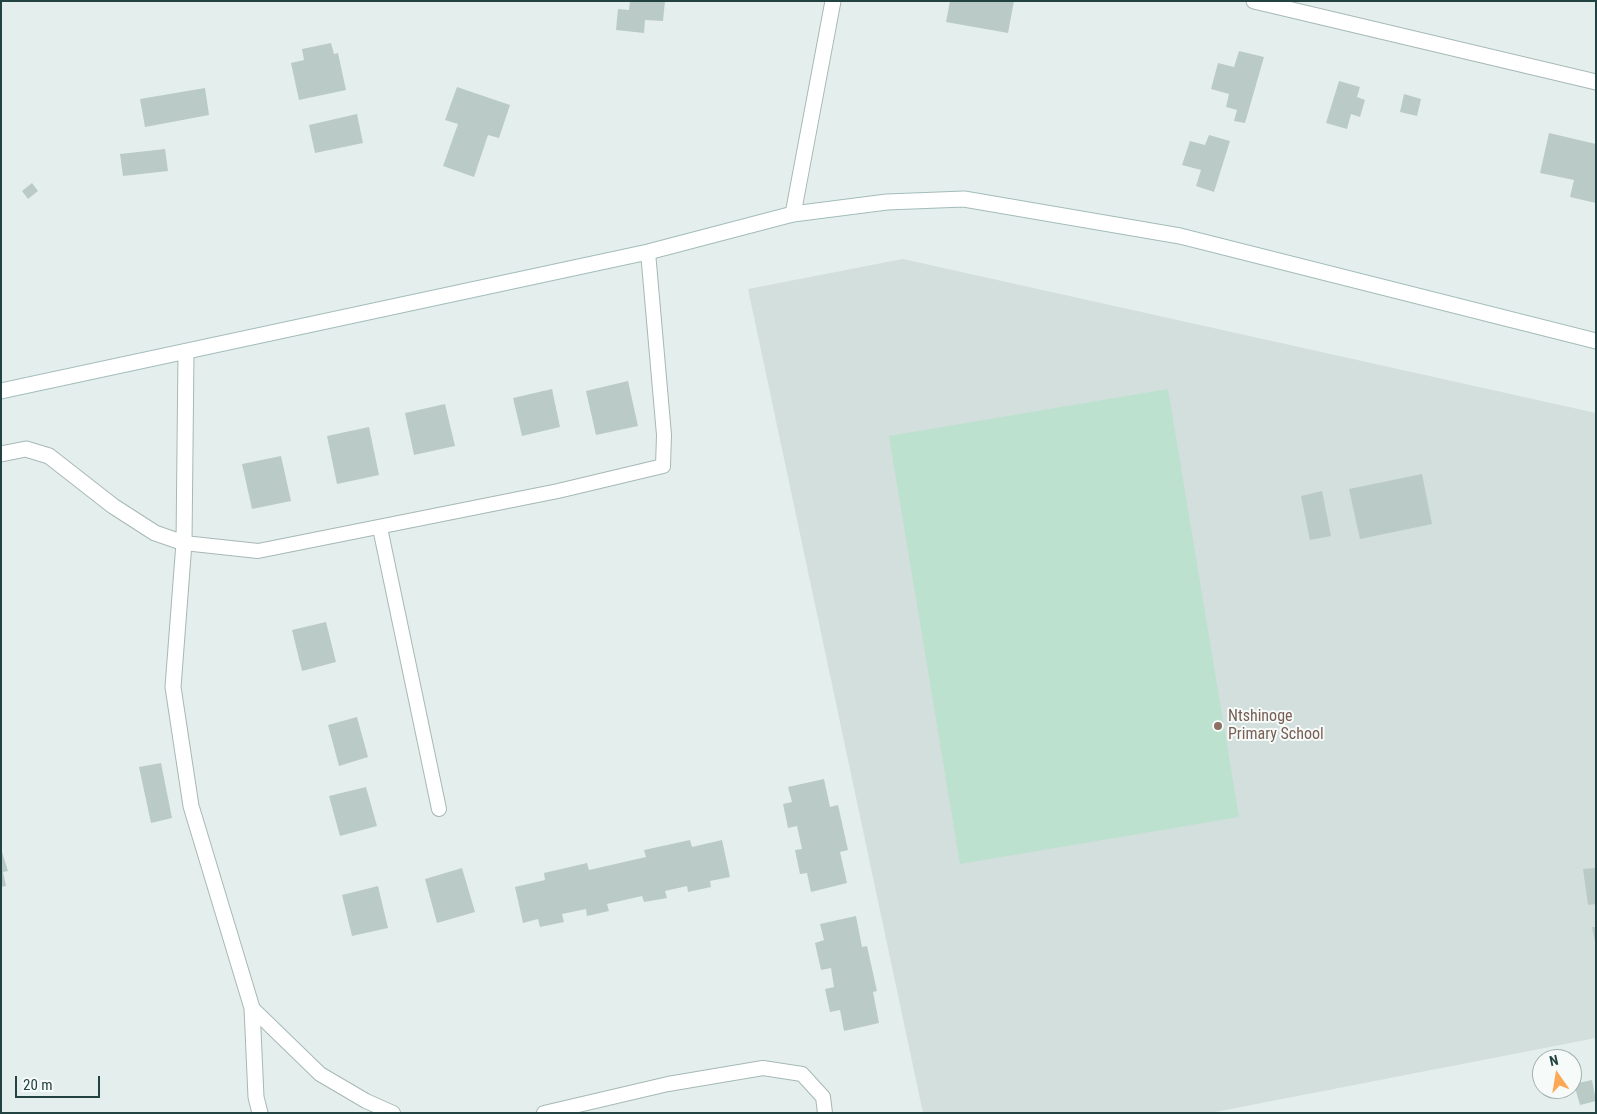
<!DOCTYPE html>
<html>
<head>
<meta charset="utf-8">
<style>
	body { margin:0 }
	#map { position:relative; width:1597px; height:1114px; overflow:hidden; background:#e4efed; font-family:"Roboto Condensed",sans-serif }
	canvas { display:block }
	.frame { position:absolute; inset:0; border:2px solid #224342; pointer-events:none }
	.north { position:absolute; left:1532px; top:1049px; width:50px; height:50px; box-sizing:border-box; background:#f6fbf9; border:1px solid #a1b1b0; border-radius:50%; rotate:347deg; font-size:14px; font-weight:700; line-height:20px; text-align:center; color:#224342 }
	.north::after { content:''; display:block; margin:auto; width:18px; height:22px; background:#fda855; clip-path:polygon(50% 0,100% 100%,50% 72%,0 100%) }
	.scale { position:absolute; left:15px; top:1076px; width:85px; height:22px; box-sizing:border-box; border:2px solid #224342; border-top:0; padding-left:6px; font-size:15px; line-height:18px; white-space:nowrap; color:#224342; -webkit-text-stroke:4px #f6fbf9; paint-order:stroke }
</style>
</head>
<body>
<div id="map">
<canvas width="1597" height="1114"></canvas>
<div class="frame"></div>
<div class="north">N</div>
<div class="scale">20 m</div>
</div>
<script>
const g = document.querySelector('canvas').getContext('2d');
g.lineJoin = 'round';
function fill(path, color) { g.fillStyle = color; g.fill(path, 'evenodd'); }
const toPath = rows => new Path2D(rows.map(r => 'M' + r).join(''));
function trace(path, color, width, dash) { g.strokeStyle = color; g.lineWidth = width; g.lineCap = dash ? 'butt' : 'round'; g.setLineDash(dash || []); g.stroke(path); }
function label(font, color, halo, rows, align = 'center') {
  g.font = font + ' "Roboto Condensed",sans-serif'; g.lineWidth = 4; g.setLineDash([]); g.textBaseline = 'middle'; g.strokeStyle = halo; g.fillStyle = color; for (const [text, x, y, turn = 0] of rows) {
    g.save(); g.translate(x, y); g.rotate((+turn || 0) * Math.PI / 180); g.textAlign = isNaN(turn) ? turn : align; if (halo) g.strokeText(text, 0, 0); g.fillText(text, 0, 0); g.restore();
  }
}
const built = toPath([
	[903,259,1596,413,1596,1038,1210,1113,923,1113,748,289]
]);
const green = toPath([
	[1168,389,1239,817,960,864,889,436]
]);
const building = toPath([
	[630,1,665,1,663,21,645,20,644,33,616,30,618,9,629,10],
	[950,1,1014,1,1008,33,946,22],
	[331,43,334,54,338,53,346,90,299,100,291,63,304,60,302,49],
	[1239,51,1264,57,1245,123,1234,121,1237,110,1226,107,1229,94,1211,89,1218,63,1234,67],
	[1339,81,1360,87,1357,97,1365,100,1360,117,1351,114,1347,129,1326,123],
	[457,87,510,105,499,138,488,135,474,177,443,166,458,124,445,120],
	[205,88,209,115,145,127,140,99],
	[1404,94,1421,99,1417,116,1400,112],
	[357,114,363,143,315,153,309,125],
	[1549,133,1596,144,1596,203,1570,197,1574,180,1540,173],
	[1209,135,1230,141,1214,192,1196,186,1201,170,1182,165,1190,141,1205,145],
	[165,149,168,171,123,176,120,154],
	[32,183,38,191,28,199,22,191],
	[628,381,638,426,596,435,586,391],
	[552,389,560,427,522,436,513,398],
	[445,404,455,446,414,455,405,413],
	[369,427,379,475,337,484,327,436],
	[281,456,291,501,252,509,242,464],
	[1422,474,1432,524,1360,539,1349,489],
	[1322,491,1331,536,1310,540,1301,496],
	[326,622,336,662,302,671,292,630],
	[357,717,368,757,339,766,328,725],
	[161,763,172,818,151,823,139,767],
	[824,779,830,807,838,805,848,850,840,852,847,883,811,892,807,873,800,874,795,850,802,849,797,826,788,828,783,804,792,802,788,787],
	[366,787,377,826,340,836,329,796],
	[690,840,692,847,722,840,730,877,710,881,711,887,688,892,687,886,665,891,667,898,644,902,642,896,607,904,609,911,587,916,586,909,562,914,564,922,540,927,538,919,523,923,515,887,545,880,544,873,587,863,589,870,646,857,644,850],
	[1,849,8,871,3,872,6,886,1,887],
	[462,868,475,912,437,923,425,879],
	[1596,868,1596,904,1588,905,1583,869],
	[378,886,388,928,352,936,342,895],
	[856,916,862,947,867,946,877,991,873,992,879,1023,844,1031,840,1010,830,1012,825,989,834,987,831,968,821,970,815,943,824,940,820,924],
	[1592,927,1596,927,1596,941,1595,941],
	[1592,1080,1596,1101,1580,1105,1574,1084]
]);
const lane = toPath([
	[380,528,439,809],
	[184,543,258,551,558,491,663,466,664,435,648,252],
	[252,1008,320,1074,366,1101,393,1113],
	[544,1113,668,1084,763,1068,802,1074,823,1097,825,1113]
]);
const street = toPath([
	[1254,1,1596,82],
	[793,214,833,1],
	[186,352,184,543,173,687,191,806,252,1008,256,1097,260,1113],
	[1,454,26,449,49,456,113,506,155,533,184,543]
]);
const secondary = toPath([
	[1,391,648,252,793,214,887,202,964,199,1180,236,1596,341]
]);
const markers = [
	[1218,726,5,"#8d6e63"]
];
const educationNames = [
	["Ntshinoge",1228,717],
	["Primary School",1228,735]
];
fill(built, '#d2dfdd');
fill(green, '#bce1cf');
fill(building, '#b9cac7');
trace(lane, '#a6b8b6', 16);
trace(street, '#a6b8b6', 17);
trace(secondary, '#a2bcba', 17);
trace(lane, '#fff', 14);
trace(street, '#fff', 15);
trace(secondary, '#fff', 15);
for (const [x, y, r, color] of markers) { const dot = new Path2D(); dot.arc(x, y, r, 0, 2 * Math.PI); g.fillStyle = color; g.fill(dot); trace(dot, '#f6fbf9', 2); }
label('16px', '#785e54', '#f6fbf9', educationNames, 'left');
</script>
</body>
</html>
